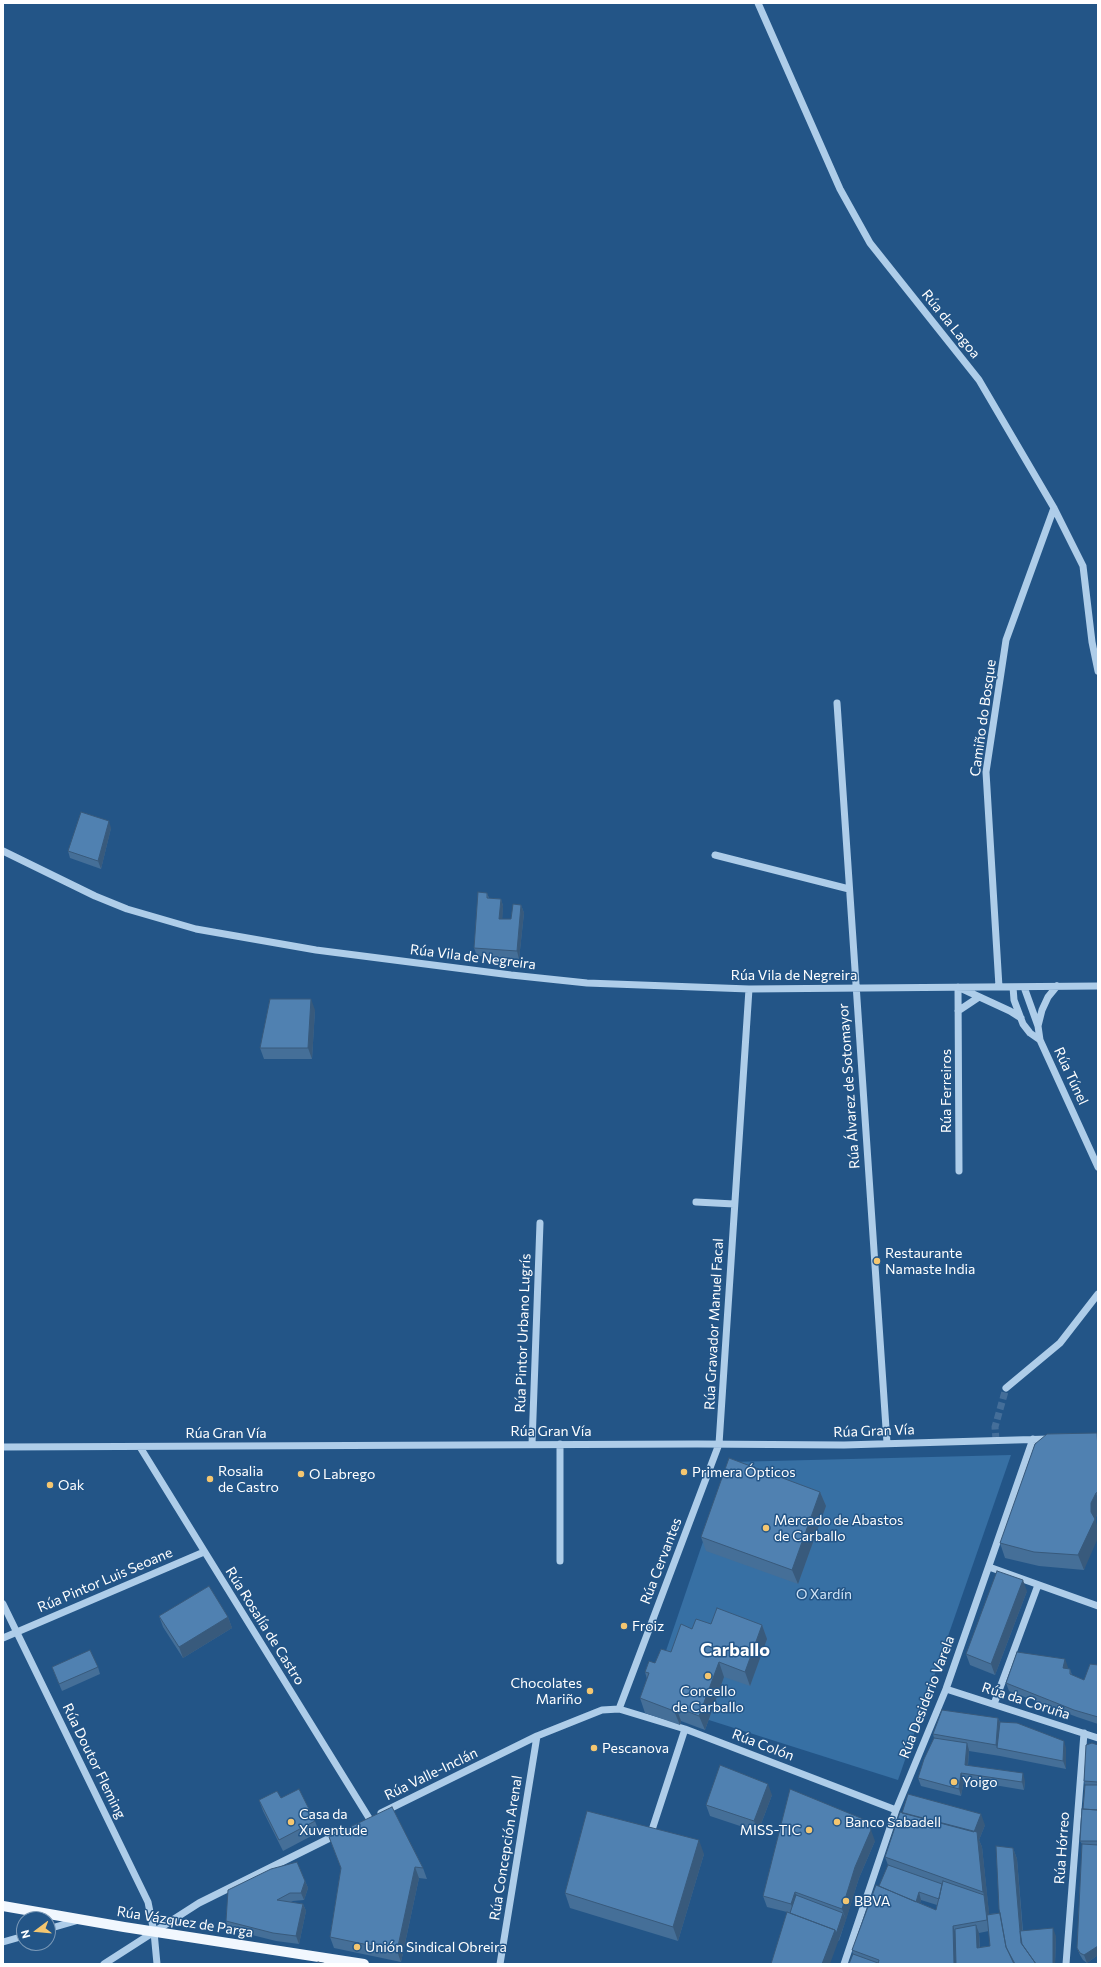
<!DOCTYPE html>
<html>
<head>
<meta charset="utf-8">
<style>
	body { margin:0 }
	#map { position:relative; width:1101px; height:1967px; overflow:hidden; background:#235587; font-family:Commissioner,sans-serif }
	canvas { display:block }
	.frame { position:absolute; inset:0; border:4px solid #fff; pointer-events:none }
	.north { position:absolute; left:16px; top:1911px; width:40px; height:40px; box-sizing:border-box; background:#235587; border:1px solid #7b99b7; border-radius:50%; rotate:254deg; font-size:11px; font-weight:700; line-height:16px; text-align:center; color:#fff }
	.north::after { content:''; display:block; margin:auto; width:14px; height:18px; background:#f4c670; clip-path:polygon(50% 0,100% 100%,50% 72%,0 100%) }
</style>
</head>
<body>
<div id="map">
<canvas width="1101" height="1967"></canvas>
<div class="frame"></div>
<div class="north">N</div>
</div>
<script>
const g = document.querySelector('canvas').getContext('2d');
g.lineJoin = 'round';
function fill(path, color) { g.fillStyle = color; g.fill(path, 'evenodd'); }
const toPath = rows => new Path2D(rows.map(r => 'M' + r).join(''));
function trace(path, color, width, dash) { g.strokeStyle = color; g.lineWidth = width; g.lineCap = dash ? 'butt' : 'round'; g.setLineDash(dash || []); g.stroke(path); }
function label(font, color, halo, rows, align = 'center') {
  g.font = font + ' Commissioner,sans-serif'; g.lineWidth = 3; g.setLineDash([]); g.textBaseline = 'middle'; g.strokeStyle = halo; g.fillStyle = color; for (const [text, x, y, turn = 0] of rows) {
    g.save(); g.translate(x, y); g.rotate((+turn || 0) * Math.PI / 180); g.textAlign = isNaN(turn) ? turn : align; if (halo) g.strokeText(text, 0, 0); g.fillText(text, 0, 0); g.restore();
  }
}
const green = toPath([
	[1011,1455,898,1780,649,1701,730,1462]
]);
const minorTunnel = toPath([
	[996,1440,995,1427,1006,1388]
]);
const minor = toPath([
	[758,3,840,189,870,243,979,380,1054,508,1083,566,1092,642,1098,671],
	[837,703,887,1443],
	[3,851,95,896,127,909,196,929,316,950,511,975,587,983,749,989,1098,986],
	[715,855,849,889],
	[999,987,986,772,1006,640,1054,508],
	[1013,987,1014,1000,1023,1024,1030,1033,1040,1040],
	[1024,987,1038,1026,1040,1040,1098,1167],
	[958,1011,979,997],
	[1038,1026,1042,1010,1048,997,1057,986],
	[959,1171,958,987,1010,1011,1021,1018],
	[696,1202,734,1204],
	[1006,1388,1060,1343,1098,1294],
	[532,1444,540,1223],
	[3,1447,697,1444,844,1445,1049,1439],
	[140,1447,369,1818],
	[560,1561,560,1444],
	[989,1567,1098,1606],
	[3,1604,148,1902,154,1932,157,1964],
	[3,1638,204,1552],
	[946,1689,1098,1738],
	[994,1704,1038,1585],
	[619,1709,719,1444,749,989],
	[381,1813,537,1736,602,1710,619,1709,685,1729,896,1810],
	[650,1836,685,1729],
	[48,1929,79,1920],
	[3,1942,24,1936],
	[104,1964,199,1903,338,1834],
	[500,1964,537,1736],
	[844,1964,896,1810,946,1689,1033,1439],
	[1066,1964,1084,1733]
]);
const major = toPath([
	[3,1906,124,1927,364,1964]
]);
const wall = toPath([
	[111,828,101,869,70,858,68,851],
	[487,893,489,898,501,899,503,906,502,919,511,919,521,905,524,913,519,959,477,956,474,948],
	[315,1010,312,1059,264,1059,260,1048],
	[1098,1435,1098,1513,1096,1517,1096,1523,1084,1570,1039,1566,1005,1558,1000,1543],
	[820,1492,826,1506,798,1584,706,1551,701,1537],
	[1027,1591,995,1675,970,1665,966,1654],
	[159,1616,228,1617,232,1628,183,1658,163,1627],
	[711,1624,762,1625,767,1639,750,1686,724,1677,705,1730,681,1721,680,1725,645,1713,640,1698,647,1679,645,1672,655,1663,671,1652,692,1629],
	[1098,1665,1098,1724,1077,1717,1009,1691,1006,1683,1068,1667,1067,1669,1070,1669,1072,1675,1084,1680],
	[52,1667,98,1667,100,1674,62,1691],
	[998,1718,1000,1722,1066,1748,1066,1769,1000,1756,969,1751,968,1766,1025,1781,1024,1790,964,1780,961,1796,921,1786,918,1778,934,1738,933,1734],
	[1098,1745,1098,1955,1087,1963,1083,1960,1080,1955,1077,1948,1082,1844,1080,1841,1085,1785,1084,1781],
	[772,1795,758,1832,710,1816,706,1805],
	[281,1798,315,1821,319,1832,283,1851,263,1811,259,1800],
	[985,1825,979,1840,982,1847,989,1914,1000,1913,1013,1848,1017,1859,1023,1931,1056,1936,1055,1964,849,1964,853,1954,852,1950,888,1865,885,1857],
	[921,1900,937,1905,936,1910,920,1903],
	[989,1931,990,1946,980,1947,979,1933],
	[329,1837,423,1868,427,1879,419,1878,401,1962,334,1948,330,1937,341,1868],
	[875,1841,859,1878,839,1941,787,1912,767,1907,763,1896],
	[704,1854,678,1941,570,1908,565,1893],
	[305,1881,308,1888,304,1900,293,1901,291,1902,303,1904,306,1911,299,1944,276,1941,228,1929,226,1921]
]);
const shadedWall = toPath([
	[109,821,111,828,101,869,98,861],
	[501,899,503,906,502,926,499,919],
	[521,905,524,913,519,959,517,951],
	[311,999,315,1010,312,1059,308,1048],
	[820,1492,826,1506,798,1584,792,1570],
	[1096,1493,1098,1499,1098,1513,1096,1517,1096,1522,1098,1528,1098,1538,1084,1570,1078,1555,1091,1512,1091,1503],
	[1023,1580,1027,1591,995,1675,991,1664],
	[228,1617,232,1628,183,1658,179,1647],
	[762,1625,767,1639,750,1686,745,1672],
	[1065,1659,1068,1667,1066,1676,1063,1668],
	[719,1662,724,1677,705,1730,699,1716],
	[676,1707,681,1721,680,1725,674,1711],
	[998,1718,1002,1729,997,1748,996,1745],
	[1064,1741,1066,1748,1066,1769,1063,1761],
	[967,1743,969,1750,967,1773,965,1765],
	[961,1773,964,1780,961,1796,959,1789],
	[1023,1773,1025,1781,1024,1790,1022,1782],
	[768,1784,772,1795,758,1832,754,1821],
	[981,1814,985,1825,979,1840,982,1847,991,1931,987,1920,984,1895,983,1892,973,1835],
	[871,1830,875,1841,859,1878,846,1920,842,1909,855,1867],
	[699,1840,704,1854,678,1941,673,1927],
	[1013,1848,1017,1859,1024,1950,1021,1943],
	[415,1867,419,1878,401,1962,397,1951],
	[305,1881,308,1888,304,1900,301,1893],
	[795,1892,799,1903,795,1915,791,1904],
	[919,1892,921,1900,918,1911,915,1904],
	[303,1904,306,1911,299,1944,296,1936],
	[843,1913,846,1920,830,1964,822,1964,835,1930],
	[976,1925,979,1933,980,1955,977,1948],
	[953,1926,957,1937,958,1964,954,1964],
	[1053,1928,1056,1936,1055,1964,1053,1964],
	[1098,1946,1098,1955,1087,1963,1084,1955]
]);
const building = toPath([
	[81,812,109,821,98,861,68,851,81,812],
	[478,892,487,893,487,898,501,899,499,919,511,919,513,904,521,905,517,951,474,948,478,892],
	[270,999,311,999,308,1048,260,1048,270,999],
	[1097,1433,1098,1449,1098,1492,1096,1493,1091,1503,1091,1512,1095,1519,1078,1555,1034,1552,1000,1543,1035,1444,1047,1434,1097,1433],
	[729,1458,820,1492,792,1570,701,1537,729,1458],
	[997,1571,1023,1580,991,1664,966,1654,997,1571],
	[209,1586,228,1617,179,1647,159,1616,209,1586],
	[717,1608,762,1625,745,1672,719,1662,699,1716,676,1707,674,1711,640,1698,649,1673,645,1672,649,1661,655,1663,661,1649,671,1652,681,1624,692,1629,696,1619,711,1624,717,1608],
	[90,1650,98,1667,59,1684,52,1667,90,1650],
	[1017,1652,1065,1659,1063,1668,1070,1669,1070,1674,1084,1680,1090,1664,1098,1665,1098,1717,1074,1710,1006,1683,1017,1652],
	[942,1710,998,1718,996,1745,933,1734,942,1710],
	[1000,1722,1017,1723,1064,1741,1063,1761,997,1748,1000,1722],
	[934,1738,967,1743,965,1765,1023,1773,1022,1782,961,1773,959,1789,918,1778,924,1759,934,1738],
	[1092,1743,1098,1745,1098,1782,1084,1781,1086,1745,1092,1743],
	[720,1765,768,1784,754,1821,706,1805,720,1765],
	[1085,1785,1098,1785,1098,1810,1083,1809,1085,1785],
	[299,1789,315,1821,279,1840,259,1800,277,1791,281,1798,299,1789],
	[790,1789,868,1821,871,1830,855,1867,842,1909,795,1892,791,1904,763,1896,790,1789],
	[908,1794,981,1814,974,1832,902,1813,908,1794],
	[392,1807,423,1868,415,1867,397,1951,330,1937,341,1868,329,1837,392,1807],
	[1082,1809,1098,1810,1098,1841,1080,1841,1082,1809],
	[587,1811,699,1840,673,1927,565,1893,587,1811],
	[900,1812,977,1832,983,1892,885,1857,900,1812],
	[1082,1844,1098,1845,1098,1946,1084,1955,1080,1953,1077,1948,1082,1844],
	[996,1846,1013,1848,1021,1943,1036,1964,1015,1964,1006,1947,999,1909,996,1846],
	[297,1862,305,1881,301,1893,290,1893,277,1900,303,1904,296,1936,273,1933,226,1921,228,1890,271,1869,297,1862],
	[888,1865,942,1884,939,1899,919,1892,916,1902,879,1886,888,1865],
	[943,1881,984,1895,987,1920,953,1926,954,1964,878,1964,879,1960,852,1950,876,1885,936,1910,943,1881],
	[796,1895,843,1913,836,1934,835,1930,790,1913,796,1895],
	[787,1912,835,1930,822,1964,771,1964,787,1912],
	[1000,1913,1006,1947,1014,1964,956,1964,955,1929,976,1925,977,1948,990,1946,987,1915,1000,1913],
	[1053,1928,1053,1964,1036,1964,1022,1944,1020,1931,1053,1928],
	[853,1954,878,1963,878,1964,849,1964,853,1954],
	[318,1962,327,1964,317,1964,318,1962]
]);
const markers = [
	[877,1261,4,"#f4c670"],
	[684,1472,4,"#f4c670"],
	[301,1474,4,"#f4c670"],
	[210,1479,4,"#f4c670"],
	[50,1485,4,"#f4c670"],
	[766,1528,4,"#f4c670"],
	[624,1626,4,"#f4c670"],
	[708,1676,4,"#f4c670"],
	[590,1691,4,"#f4c670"],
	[594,1748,4,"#f4c670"],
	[954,1782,4,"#f4c670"],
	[291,1822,4,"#f4c670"],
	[837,1822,4,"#f4c670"],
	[809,1830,4,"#f4c670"],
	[846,1901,4,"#f4c670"],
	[357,1947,4,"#f4c670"]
];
const streetNames = [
	["Rúa da Lagoa",951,324,51],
	["Camiño do Bosque",983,718,-82],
	["Rúa Vila de Negreira",473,957,7],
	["Rúa Vila de Negreira",794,975],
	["Rúa Túnel",1071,1076,65],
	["Rúa Álvarez de Sotomayor",849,1086,-94],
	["Rúa Ferreiros",946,1091,-90],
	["Rúa Gravador Manuel Facal",714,1324,-87],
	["Rúa Pintor Urbano Lugrís",523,1333,-88],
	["Rúa Gran Vía",551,1431],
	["Rúa Gran Vía",874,1431,-2],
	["Rúa Gran Vía",226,1433],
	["Rúa Cervantes",661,1561,-69],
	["Rúa Pintor Luis Seoane",105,1580,-23],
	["Rúa Rosalía de Castro",265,1626,58],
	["Rúa Desiderio Varela",927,1697,-69],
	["Rúa da Coruña",1026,1701,18],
	["Rúa Colón",763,1745,21],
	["Rúa Doutor Fleming",94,1761,64],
	["Rúa Valle-Inclán",431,1774,-26],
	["Rúa Concepción Arenal",506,1848,-81],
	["Rúa Hórreo",1062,1848,-86],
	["Rúa Vázquez de Parga",185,1922,9]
];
const poiNames = [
	["Restaurante",885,1253],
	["Namaste India",885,1269],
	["Rosalia",218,1471],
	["de Castro",218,1487],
	["Primera Ópticos",692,1472],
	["O Labrego",309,1474],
	["Oak",58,1485],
	["Mercado de Abastos",774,1520],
	["de Carballo",774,1536],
	["Froiz",632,1626],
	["Chocolates",582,1683,"right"],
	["Mariño",582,1699,"right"],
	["Concello",708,1691,"center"],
	["de Carballo",708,1707,"center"],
	["Pescanova",602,1748],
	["Yoigo",962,1782],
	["Casa da",299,1814],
	["Xuventude",299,1830],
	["Banco Sabadell",845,1822],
	["MISS-TIC",801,1830,"right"],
	["BBVA",854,1901],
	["Unión Sindical Obreira",365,1947]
];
const parkNames = [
	["O Xardín",824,1594]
];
const districtNames = [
	["Carballo",735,1650]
];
fill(green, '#3770a4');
trace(minorTunnel, '#446e99', 7, [7, 3.5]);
trace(minor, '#aecde9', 7);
trace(major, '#f1f7fe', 10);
fill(wall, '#456f98');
fill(shadedWall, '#385a7c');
fill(building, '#5081b1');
trace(building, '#385a7c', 1);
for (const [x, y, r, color] of markers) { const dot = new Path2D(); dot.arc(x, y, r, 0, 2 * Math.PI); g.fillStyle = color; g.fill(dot); trace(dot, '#235587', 1.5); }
label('14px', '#fff', '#235587', streetNames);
label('14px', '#fff', '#235587', poiNames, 'left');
label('14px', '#d2e5f7', '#235587', parkNames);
label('bold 18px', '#fff', '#235587', districtNames);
</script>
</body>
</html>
